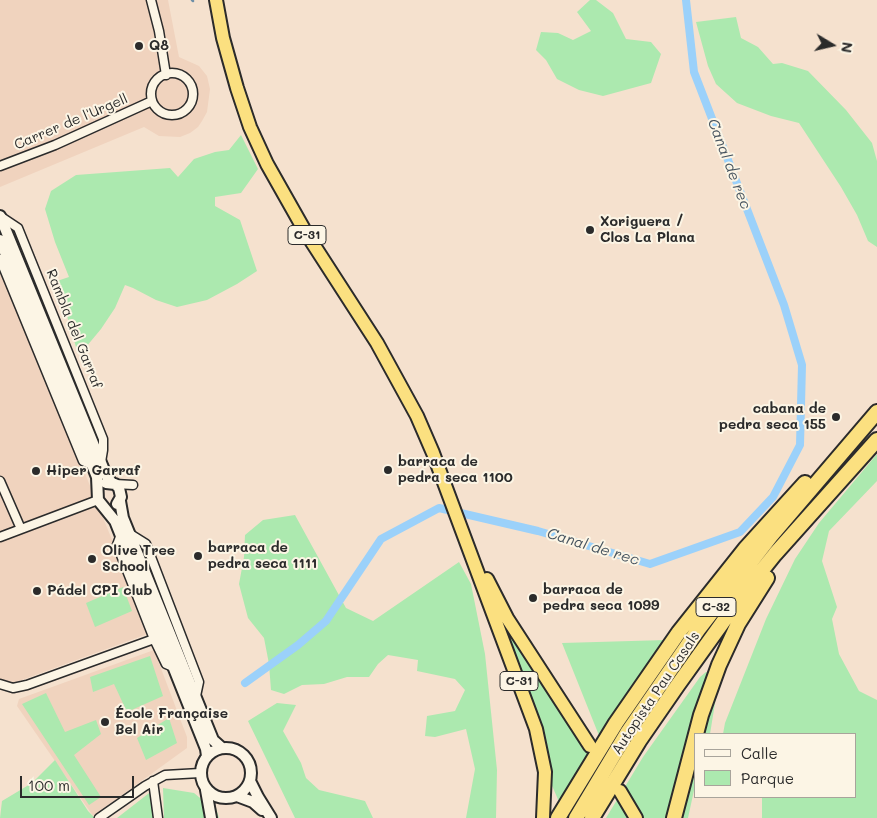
<!DOCTYPE html>
<html>
<head>
<meta charset="utf-8">
<style>
	body { margin:0 }
	#map { position:relative; width:877px; height:818px; overflow:hidden; background:#f5e1ce; font-family:Mali,sans-serif }
	canvas { display:block }
	.legend { position:absolute; left:694px; top:733px; width:162px; height:65px; box-sizing:border-box; background:#fcf5e5; border:1px solid #a8a49b; margin:0; padding:6px 9px; list-style:none; font-size:15px; color:#2b2b2b }
	.legend li { display:flex; align-items:center; gap:10px; height:25px }
	.legend b { width:25px; border:1px solid #a8a49b }
	.north { position:absolute; left:807px; top:20px; width:50px; height:50px; -webkit-text-stroke:4px #fcf5e5; paint-order:stroke; rotate:99deg; font-size:14px; font-weight:700; line-height:20px; text-align:center; color:#2b2b2b }
	.north::after { content:''; display:block; margin:auto; width:18px; height:22px; background:#2b2b2b; clip-path:polygon(50% 0,100% 100%,50% 72%,0 100%) }
	.scale { position:absolute; left:20px; top:776px; width:114px; height:22px; box-sizing:border-box; border:2px solid #2b2b2b; border-top:0; padding-left:6px; font-size:15px; line-height:18px; white-space:nowrap; color:#2b2b2b; -webkit-text-stroke:4px #fcf5e5; paint-order:stroke }
</style>
</head>
<body>
<div id="map">
<canvas width="877" height="818"></canvas>
<ul class="legend">
<li><b style="height:6px;background:#fcf5e5"></b>Calle</li>
<li><b style="height:14px;background:#ace9af"></b>Parque</li>
</ul>
<div class="north">N</div>
<div class="scale">100 m</div>
</div>
<script>
const g = document.querySelector('canvas').getContext('2d');
g.lineJoin = 'round';
function fill(path, color) { g.fillStyle = color; g.fill(path, 'evenodd'); }
const toPath = rows => new Path2D(rows.map(r => 'M' + r).join(''));
function trace(path, color, width, dash) { g.strokeStyle = color; g.lineWidth = width; g.lineCap = dash ? 'butt' : 'round'; g.setLineDash(dash || []); g.stroke(path); }
function label(font, color, halo, rows, align = 'center') {
  g.font = font + ' Mali,sans-serif'; g.lineWidth = 4; g.setLineDash([]); g.textBaseline = 'middle'; g.strokeStyle = halo; g.fillStyle = color; for (const [text, x, y, turn = 0] of rows) {
    g.save(); g.translate(x, y); g.rotate((+turn || 0) * Math.PI / 180); g.textAlign = isNaN(turn) ? turn : align; if (halo) g.strokeText(text, 0, 0); g.fillText(text, 0, 0); g.restore();
  }
}
const built = toPath([
	[0,0,168,0,179,57,199,66,207,76,210,89,207,112,202,121,198,127,190,133,180,137,159,136,144,127,0,187],
	[0,265,150,633,0,688],
	[154,650,187,737,187,748,93,816,17,706,19,699]
]);
const green = toPath([
	[590,0,596,0,613,13,626,39,651,42,661,54,651,83,603,96,579,90,557,79,546,60,536,50,541,32,558,33,573,40,591,31,577,12],
	[736,17,741,38,758,47,773,64,782,63,808,71,846,110,872,143,877,161,877,247,868,241,857,215,841,187,799,123,771,116,737,103,716,84,708,66,696,22],
	[241,135,258,169,241,193,215,197,215,206,240,220,257,271,237,284,207,300,177,307,156,300,133,288,125,285,115,308,101,329,86,347,76,347,57,281,69,277,55,242,45,209,51,191,76,175,170,168,178,177,194,159,215,152,229,150],
	[877,454,877,481,829,531,822,561,837,607,832,619,839,654,859,691,877,700,877,818,762,818,762,797,856,797,856,734,723,734,725,723,766,619,795,559,819,523],
	[295,515,346,608,373,621,459,562,471,584,485,654,497,770,496,818,466,818,475,769,466,729,435,737,425,736,427,716,455,711,465,690,455,679,417,671,418,660,388,655,378,664,369,677,347,677,324,684,302,685,284,694,271,690,269,664,264,638,248,618,239,584,244,557,245,535,263,520],
	[123,587,132,611,95,627,86,603],
	[508,638,515,639,537,676,590,754,560,804,550,781,547,752,534,704],
	[666,640,600,738,562,643],
	[150,656,163,696,127,712,114,684,93,692,90,677],
	[706,672,713,674,718,685,710,734,696,734,696,781,688,818,606,818,643,757,700,677],
	[46,693,65,732,96,720,101,734,74,755,101,797,89,805,22,704],
	[277,703,296,705,283,731,301,763,306,778,319,790,365,801,373,818,295,818,248,721],
	[169,718,177,743,146,760,137,738],
	[55,760,88,811,95,818,0,818,2,801,32,783],
	[163,788,194,793,205,802,216,808,219,818,164,818],
	[153,790,153,818,117,818]
]);
const stream = toPath([
	[192,0,193,1]
]);
const canal = toPath([
	[245,683,298,645,326,621,381,539,439,508,538,531,650,564,740,532,773,497,800,445,802,365,784,305,694,72,686,0]
]);
const minor = toPath([
	[151,0,159,31,166,75],
	'151 94a21 21 0 1 1 42 0a21 21 0 1 1-42 0Z',
	[0,166,55,145,152,101],
	[0,216,18,228,103,439,103,450,101,462],
	[0,259,83,461,92,465],
	[0,481,21,529],
	[115,484,133,485],
	[130,534,146,544,199,682,196,696],
	[0,537,98,500],
	[120,537,117,545,154,639,166,664,173,667],
	[0,684,13,688,27,685,154,639],
	[153,781,158,818],
	[99,818,145,786,165,775,200,773]
]);
const tertiary = toPath([
	[0,216,106,475,111,482],
	[0,240,97,477,98,500,115,521,206,749,207,756],
	[106,483,115,484,119,488,121,497,117,504],
	[120,501,123,518,213,740,222,748],
	'201 773a25 25 0 1 1 50 0a25 25 0 1 1-50 0Z',
	[250,781,258,797,271,818],
	[206,790,211,818],
	[237,796,253,802,262,810]
]);
const trunk = toPath([
	[216,0,223,38,237,88,250,127,267,164,306,233,377,343,417,416,433,453,536,729,545,772,543,818],
	[487,579,507,618,590,746],
	[620,791,636,818]
]);
const motorway = toPath([
	[558,818,616,723,679,632,745,549,805,483],
	[576,818,627,733,698,630,771,536,877,412],
	[592,818,639,741,677,686,743,594,775,554,877,440],
	[674,818,701,715,719,665,738,624,767,578]
]);
const markers = [
	[139,46,5,"#2b2b2b"],
	[590,230,5,"#2b2b2b"],
	[836,417,5,"#2b2b2b"],
	[388,470,5,"#2b2b2b"],
	[36,471,5,"#2b2b2b"],
	[198,556,5,"#2b2b2b"],
	[92,559,5,"#2b2b2b"],
	[37,591,5,"#2b2b2b"],
	[533,598,5,"#2b2b2b"],
	[105,722,5,"#2b2b2b"]
];
const shields = [
	[307,235,38],
	[716,607,40],
	[519,681,38]
];
const shieldNames = [
	["C-31",307,235],
	["C-32",716,607],
	["C-31",519,681]
];
const poiNames = [
	["Q8",149,46],
	["Xoriguera /",600,222],
	["Clos La Plana",600,238],
	["cabana de",826,409,"right"],
	["pedra seca 155",826,425,"right"],
	["barraca de",398,462],
	["pedra seca 1100",398,478],
	["Hiper Garraf",46,471],
	["barraca de",208,548],
	["pedra seca 1111",208,564],
	["Olive Tree",102,551],
	["School",102,567],
	["barraca de",543,590],
	["pedra seca 1099",543,606],
	["Pádel CPI club",47,591],
	["École Française",115,714],
	["Bel Air",115,730]
];
const streetNames = [
	["Carrer de l'Urgell",71,122,-23],
	["Rambla del Garraf",74,329,68],
	["Autopista Pau Casals",656,693,-56]
];
const waterNames = [
	["Canal de rec",729,164,69],
	["Canal de rec",593,547,17]
];
fill(built, '#f0d3be');
fill(green, '#ace9af');
trace(stream, '#6e8fa7', 2.5);
trace(canal, '#9bd1fa', 8);
trace(minor, '#2b2b2b', 11);
trace(tertiary, '#2b2b2b', 14);
trace(trunk, '#2b2b2b', 16);
trace(motorway, '#2b2b2b', 18);
trace(minor, '#fcf5e5', 8);
trace(tertiary, '#fcf5e5', 10);
trace(trunk, '#fbe080', 12);
trace(motorway, '#fbe080', 14);
for (const [x, y, r, color] of markers) { const dot = new Path2D(); dot.arc(x, y, r, 0, 2 * Math.PI); g.fillStyle = color; g.fill(dot); trace(dot, '#fcf5e5', 2); }
for (const [x, y, w] of shields) { const box = new Path2D(); box.roundRect(x - w / 2, y - 9.5, w, 19, 4); g.fillStyle = '#fcf5e5'; g.fill(box); trace(box, '#2b2b2b', 1); }
label('bold 12px', '#2b2b2b', null, shieldNames);
label('bold 14px', '#2b2b2b', '#fcf5e5', poiNames, 'left');
label('14px', '#2b2b2b', '#fcf5e5', streetNames);
label('italic 15px', '#47545f', '#fcf5e5', waterNames);
</script>
</body>
</html>
